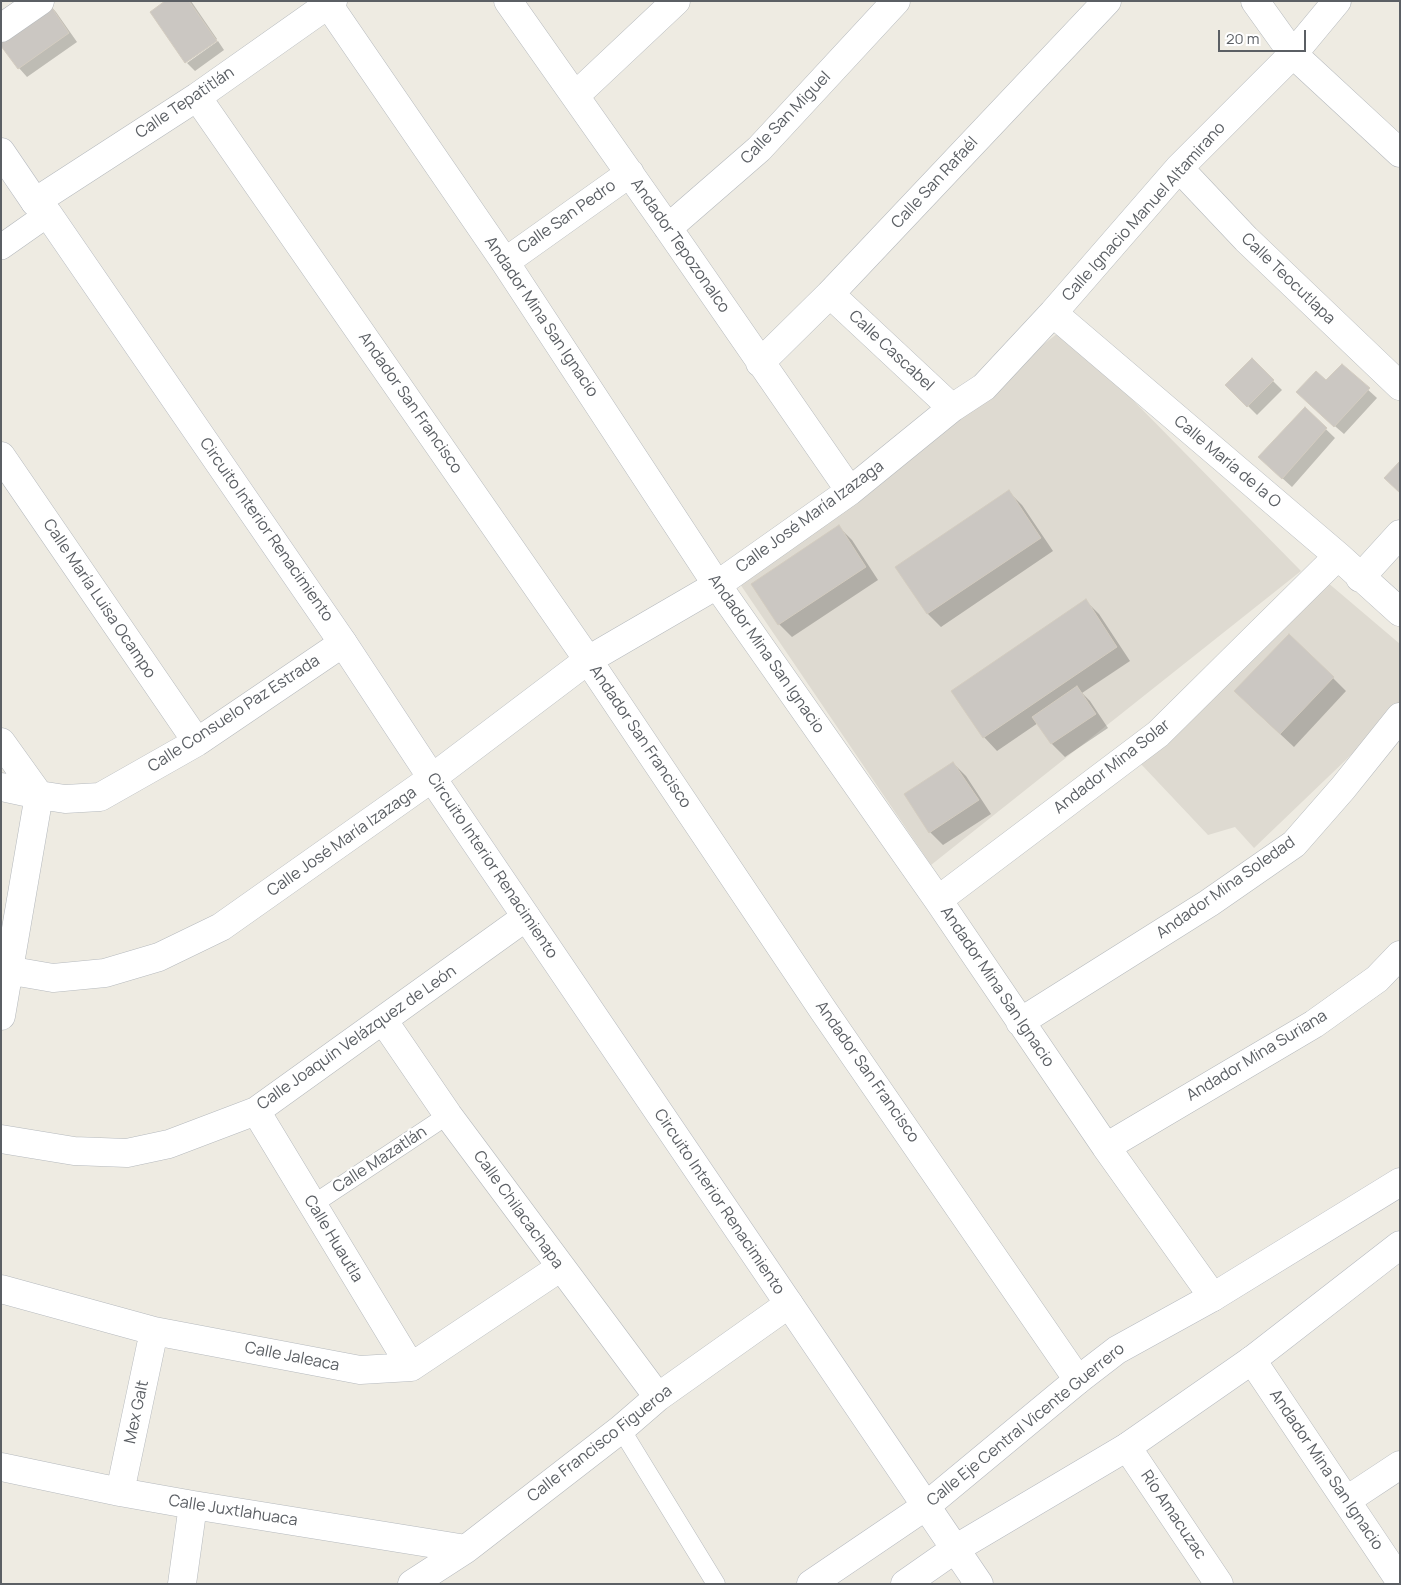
<!DOCTYPE html>
<html>
<head>
<meta charset="utf-8">
<style>
	body { margin:0 }
	#map { position:relative; width:1401px; height:1585px; overflow:hidden; background:#eeebe2; font-family:Manrope,sans-serif }
	canvas { display:block }
	.frame { position:absolute; inset:0; border:2px solid #5b5f64; pointer-events:none }
	.scale { position:absolute; left:1218px; top:30px; width:88px; height:22px; box-sizing:border-box; border:2px solid #5b5f64; border-top:0; padding-left:6px; font-size:15px; line-height:18px; white-space:nowrap; color:#5b5f64; -webkit-text-stroke:4px #fff; paint-order:stroke }
</style>
</head>
<body>
<div id="map">
<canvas width="1401" height="1585"></canvas>
<div class="frame"></div>
<div class="scale">20 m</div>
</div>
<script>
const g = document.querySelector('canvas').getContext('2d');
g.lineJoin = 'round';
function fill(path, color) { g.fillStyle = color; g.fill(path, 'evenodd'); }
const toPath = rows => new Path2D(rows.map(r => 'M' + r).join(''));
function trace(path, color, width, dash) { g.strokeStyle = color; g.lineWidth = width; g.lineCap = dash ? 'butt' : 'round'; g.setLineDash(dash || []); g.stroke(path); }
function label(font, color, halo, rows, align = 'center') {
  g.font = font + ' Manrope,sans-serif'; g.lineWidth = 4.5; g.setLineDash([]); g.textBaseline = 'middle'; g.strokeStyle = halo; g.fillStyle = color; for (const [text, x, y, turn = 0] of rows) {
    g.save(); g.translate(x, y); g.rotate((+turn || 0) * Math.PI / 180); g.textAlign = isNaN(turn) ? turn : align; if (halo) g.strokeText(text, 0, 0); g.fillText(text, 0, 0); g.restore();
  }
}
const education = toPath([
	[1063,329,1301,571,931,865,740,584],
	[1327,582,1400,644,1400,708,1254,848,1235,827,1208,835,1140,763]
]);
const shadow = toPath([
	[168,1,191,1,217,39,186,61],
	[48,3,56,12,77,42,27,77,19,68],
	[218,41,224,50,195,71,187,63],
	[1252,360,1282,390,1257,415,1227,385],
	[1342,366,1377,398,1344,434,1306,401],
	[1305,409,1335,438,1292,487,1269,466],
	[1009,492,1022,505,1053,551,941,627,928,614,897,567],
	[839,527,852,540,878,580,792,637,779,624,753,584],
	[1086,601,1099,614,1130,661,1082,693,1090,701,1108,728,1065,757,1052,744,1038,723,997,751,984,737,953,691],
	[1333,678,1346,691,1294,747,1249,705],
	[953,763,966,776,991,814,943,845,930,832,905,794]
]);
const building = toPath([
	[165,1,189,1,217,41,185,63,150,12,165,1],
	[48,2,69,33,18,69,1,46,1,35,48,2],
	[1252,358,1274,380,1247,407,1225,385,1252,358],
	[1342,364,1370,388,1334,427,1296,392,1316,371,1326,380,1342,364],
	[1305,407,1327,428,1282,479,1258,457,1305,407],
	[1400,461,1400,493,1384,478,1400,461],
	[1009,490,1041,538,927,614,895,567,1009,490],
	[839,525,866,567,778,625,751,584,839,525],
	[1086,599,1117,647,983,738,951,691,1086,599],
	[1289,634,1334,677,1280,734,1234,691,1289,634],
	[1077,686,1096,714,1051,744,1032,717,1077,686],
	[953,762,979,800,929,833,904,794,953,762]
]);
const service = toPath([
	[312,1205,448,1115],
	[621,1429,716,1584]
]);
const pedestrian = toPath([
	[1,247,48,214]
]);
const minor = toPath([
	[508,1,668,228,850,491],
	[1255,1,1293,54,1400,153],
	[328,4,505,262,717,585,938,900,1106,1147,1213,1297],
	[1,28,40,1],
	[575,96,676,1],
	[197,97,588,660,823,1010,1078,1380],
	[1179,168,1246,239,1400,386],
	[35,202,197,97,333,1],
	[668,228,759,149,896,1],
	[505,262,630,173],
	[830,294,952,408],
	[1053,313,1338,556,1400,612],
	[760,363,830,294,1107,1],
	[1,456,197,742],
	[1360,578,1400,534],
	[1,742,39,795],
	[1,787,39,795,65,799,100,797,197,742,343,643],
	[938,900,1158,734,1338,556],
	[1,969,53,978,105,973,159,957,221,927,432,778,588,660,717,585,850,491,952,408,984,387,1053,313,1179,168,1293,54,1337,1],
	[1,1016,39,795],
	[383,1020,448,1115,658,1397],
	[1020,1022,1209,903,1294,844,1343,788,1400,717],
	[256,1111,411,1367],
	[1,1139,74,1151,127,1153,169,1144,256,1111,526,917],
	[1106,1147,1314,1024,1377,979,1400,955],
	[1,1289,154,1331,360,1370,411,1367,561,1267],
	[1252,1360,1400,1581],
	[1127,1447,1219,1584],
	[1,1467,120,1492,193,1505,466,1549],
	[120,1492,154,1331],
	[1347,1500,1400,1465],
	[182,1584,193,1505],
	[412,1584,466,1549,621,1429,658,1397,789,1304]
]);
const secondary = toPath([
	[1,152,35,202,48,214,343,643,432,778,979,1584],
	[811,1584,926,1506,1078,1380,1117,1350,1213,1297,1400,1182],
	[905,1584,955,1549,1127,1447,1252,1360,1400,1245]
]);
const streetNames = [
	["Calle Tepatitlán",185,103,-34],
	["Calle San Miguel",786,118,-46],
	["Calle San Rafaél",935,183,-47],
	["Calle Ignacio Manuel Altamirano",1144,212,-48],
	["Calle San Pedro",567,217,-35],
	["Andador Tepozonalco",680,246,55],
	["Calle Teocutlapa",1288,279,44],
	["Andador Mina San Ignacio",541,317,56],
	["Calle Cascabel",891,351,43],
	["Andador San Francisco",410,403,55],
	["Calle María de la O",1227,462,40],
	["Calle José María Izazaga",810,517,-36],
	["Circuito Interior Renacimiento",266,530,55],
	["Calle María Luisa Ocampo",99,599,56],
	["Andador Mina San Ignacio",766,654,55],
	["Calle Consuelo Paz Estrada",234,714,-33],
	["Andador San Francisco",640,737,56],
	["Andador Mina Solar",1112,767,-38],
	["Calle José María Izazaga",342,842,-35],
	["Circuito Interior Renacimiento",492,866,56],
	["Andador Mina Soledad",1226,888,-35],
	["Andador Mina San Ignacio",997,987,56],
	["Calle Joaquín Velázquez de León",357,1038,-35],
	["Andador Mina Suriana",1257,1056,-31],
	["Andador San Francisco",867,1072,55],
	["Calle Mazatlán",380,1160,-33],
	["Circuito Interior Renacimiento",719,1202,56],
	["Calle Chilacachapa",518,1210,54],
	["Calle Huautla",333,1239,59],
	["Calle Jaleaca",292,1357,11],
	["Mex Galt",137,1412,-78],
	["Calle Eje Central Vicente Guerrero",1026,1425,-39],
	["Calle Francisco Figueroa",600,1444,-38],
	["Andador Mina San Ignacio",1326,1470,56],
	["Calle Juxtlahuaca",233,1511,9],
	["Río Amacuzac",1173,1515,56]
];
fill(education, '#dedad1');
fill(shadow, '#0003');
fill(building, '#cbc7c2');
trace(building, '#d3ccc0', 1);
trace(service, '#b5b9bd', 19);
trace(pedestrian, '#b5b9bd', 26);
trace(minor, '#b5b9bd', 29);
trace(secondary, '#b6bac0', 29);
trace(service, '#fff', 18);
trace(pedestrian, '#fff', 25);
trace(minor, '#fff', 28);
trace(secondary, '#fff', 28);
label('16px', '#5b5f64', '#fff', streetNames);
</script>
</body>
</html>
